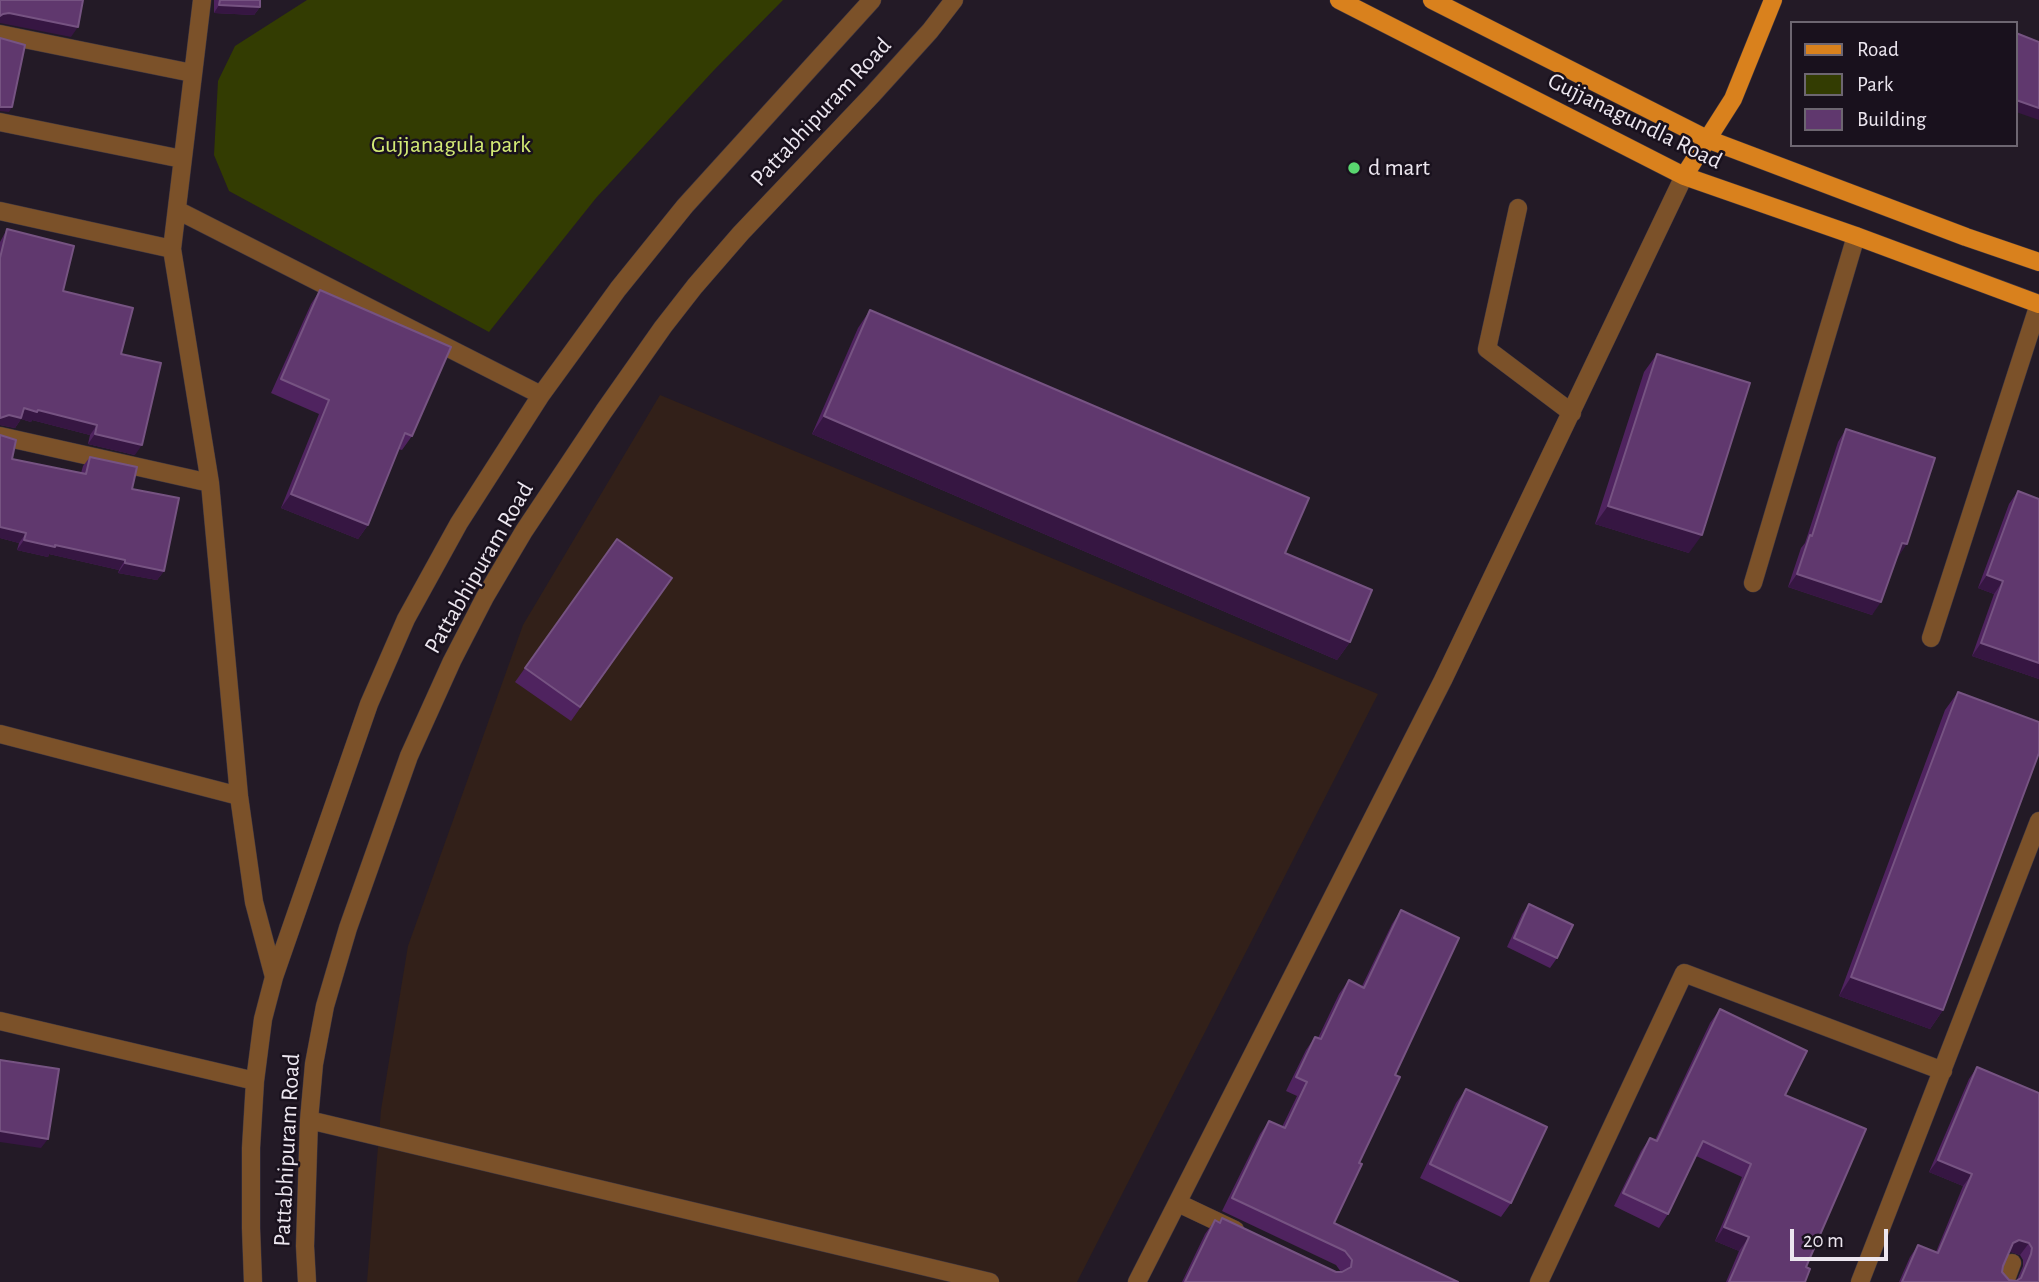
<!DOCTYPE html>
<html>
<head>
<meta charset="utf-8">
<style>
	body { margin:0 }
	#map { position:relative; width:2039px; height:1282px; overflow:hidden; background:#231a26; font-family:"Alegreya Sans",sans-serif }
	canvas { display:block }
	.legend { position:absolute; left:1790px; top:21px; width:228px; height:126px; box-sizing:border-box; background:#19111d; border:2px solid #6d6671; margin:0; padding:9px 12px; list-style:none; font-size:21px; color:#ece6ef }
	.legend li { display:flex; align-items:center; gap:14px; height:35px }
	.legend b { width:35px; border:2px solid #6d6671 }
	.scale { position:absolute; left:1790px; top:1229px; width:98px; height:32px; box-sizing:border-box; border:4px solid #ece6ef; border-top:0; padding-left:9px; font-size:21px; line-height:24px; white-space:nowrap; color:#ece6ef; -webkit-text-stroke:5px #19111d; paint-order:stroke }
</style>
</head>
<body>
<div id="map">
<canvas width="2039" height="1282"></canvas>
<ul class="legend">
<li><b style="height:9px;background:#d9811d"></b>Road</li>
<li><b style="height:19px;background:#333c02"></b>Park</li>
<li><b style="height:19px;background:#60386e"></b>Building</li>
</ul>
<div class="scale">20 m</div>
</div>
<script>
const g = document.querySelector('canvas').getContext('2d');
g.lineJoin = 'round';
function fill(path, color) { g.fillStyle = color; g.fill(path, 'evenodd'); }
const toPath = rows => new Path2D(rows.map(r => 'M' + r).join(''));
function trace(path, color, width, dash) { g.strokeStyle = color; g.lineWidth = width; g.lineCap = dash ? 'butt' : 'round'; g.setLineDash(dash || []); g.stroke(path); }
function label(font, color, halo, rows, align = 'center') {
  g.font = font + ' "Alegreya Sans",sans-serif'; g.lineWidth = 5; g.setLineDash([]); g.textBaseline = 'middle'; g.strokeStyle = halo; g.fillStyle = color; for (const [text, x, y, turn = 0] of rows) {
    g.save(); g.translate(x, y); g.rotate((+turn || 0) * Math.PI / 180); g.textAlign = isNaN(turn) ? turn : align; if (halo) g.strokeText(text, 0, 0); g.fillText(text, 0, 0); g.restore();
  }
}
const education = toPath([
	[660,395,1378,694,1077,1282,367,1282,381,1110,408,946,523,625]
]);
const green = toPath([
	[307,0,783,0,715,69,596,198,489,332,229,191,214,155,218,81,235,46]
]);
const minor = toPath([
	[202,0,172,249,210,483,239,796,254,902,274,977],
	[0,34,192,73],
	[0,122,182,159],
	[1518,208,1487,349,1572,413],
	[177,210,541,395],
	[0,211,172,249],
	[0,436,210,483],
	[1753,583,1856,236],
	[1931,638,2039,304],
	[0,734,239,796],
	[0,1021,255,1081],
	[309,1120,990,1282],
	[1178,1203,1235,1230],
	[253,1282,251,1228,251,1148,255,1081,263,1019,274,977,369,704,406,619,459,523,541,395,618,289,685,206,872,0],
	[307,1282,305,1246,309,1120,314,1064,325,1006,348,928,409,756,452,661,485,597,524,531,604,411,663,327,695,286,741,233,872,95,930,31,954,0],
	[1137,1282,1443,680,1684,176],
	[1539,1282,1684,973,1943,1071],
	[1860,1282,2039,821],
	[2005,1282,2012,1263]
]);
const major = toPath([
	[1339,0,1684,176,1856,236,2039,304],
	[1432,0,1707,139,1966,237,2039,262],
	[1684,176,1733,99,1773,0]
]);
const wall = toPath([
	[214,0,260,0,260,7,254,15,214,13],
	[7,229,121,354,135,455,88,444,90,435,32,420,31,422,21,419,15,428,0,425,0,242],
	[320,290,412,436,402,450,398,449,368,525,358,539,281,508,319,414,271,393,311,304],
	[870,310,1285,553,1350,642,1337,660,812,434,858,328],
	[1657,354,1689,553,1595,524,1644,372],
	[1846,429,1898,557,1897,557,1872,615,1788,587,1801,548,1805,543,1838,442],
	[0,435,12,459,81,473,83,466,90,457,132,489,164,571,157,580,118,573,119,570,49,554,48,557,17,550,19,543,0,538],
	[2018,491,2039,679,1972,656,1994,594,1978,588,2009,504],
	[617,539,672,578,571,721,515,682],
	[1958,692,1943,1010,1930,1029,1839,996,1945,710],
	[1529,904,1557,958,1550,968,1507,947,1522,914],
	[1401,910,1395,1075,1334,1223,1458,1282,1182,1282,1205,1234,1215,1220,1219,1222,1222,1218,1336,1272,1341,1272,1336,1265,1222,1211,1260,1134,1269,1121,1282,1127,1297,1096,1286,1091,1306,1050,1315,1037,1318,1038,1339,994,1349,980,1362,986,1392,924],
	[1720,1009,1785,1095,1806,1267,1805,1282,1726,1282,1739,1251,1715,1241,1742,1177,1696,1156,1668,1214,1659,1228,1614,1206,1641,1151,1650,1138,1655,1140,1710,1023],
	[1977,1067,2039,1093,2039,1282,1899,1282,1910,1257,1918,1245,1936,1252,1963,1186,1929,1172,1969,1079],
	[2011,1252,2020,1255,2023,1260,2023,1266,2017,1280,2009,1280,2002,1272,2003,1266,2008,1253],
	[1466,1089,1511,1203,1501,1217,1420,1178,1456,1103]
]);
const shadedWall = toPath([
	[219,5,260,7,254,15,214,13],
	[9,13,78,27,71,37,0,23,0,16,3,14],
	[2016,100,2039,108,2039,120,2016,112],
	[0,107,12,107,9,112,0,111],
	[24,408,38,410,97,425,90,435,32,420,31,422,21,419,15,428,0,425,0,418],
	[824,416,1350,642,1337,660,812,434],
	[95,434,142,445,135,455,88,444],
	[291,494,368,525,358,539,281,508],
	[1608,506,1702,535,1689,553,1595,524],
	[0,527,26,533,19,543,0,538],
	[24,540,55,545,125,560,119,570,49,554,48,557,17,550],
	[1902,543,1907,544,1898,557,1893,556],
	[125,563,164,571,157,580,118,573],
	[1797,574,1881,602,1872,615,1788,587],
	[1987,575,2003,581,1994,594,1978,588],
	[1981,643,2039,663,2039,679,1972,656],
	[1851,977,1943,1010,1930,1029,1839,996],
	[0,1131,48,1139,41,1148,0,1142],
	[1938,1160,1972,1174,1963,1186,1929,1172],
	[1724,1227,1749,1237,1739,1251,1715,1241],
	[2019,1240,2029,1243,2020,1255,2011,1252,2004,1255,2013,1243]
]);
const building = toPath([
	[0,0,83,0,78,27,9,13,3,14,0,16,0,0],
	[220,0,260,0,260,7,219,5,220,0],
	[2016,33,2039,42,2039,108,2016,100,2016,33],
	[0,38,25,45,12,107,0,107,0,38],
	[7,229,74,246,63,291,133,308,121,354,161,363,142,445,95,434,97,425,38,410,37,412,24,408,21,418,9,415,0,418,0,258,7,229],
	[320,290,451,347,412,436,405,433,368,525,291,494,329,400,281,379,320,290],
	[870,310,1309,498,1285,553,1372,590,1350,642,824,416,870,310],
	[1657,354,1750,383,1702,535,1608,506,1657,354],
	[1846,429,1935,458,1907,544,1902,543,1881,602,1797,574,1810,535,1812,536,1846,429],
	[0,435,16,440,12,459,86,474,90,457,137,467,132,489,179,498,164,571,125,563,125,560,55,545,55,547,24,540,26,533,0,527,0,435],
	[2018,491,2039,499,2039,663,1981,643,2003,581,1987,575,2018,491],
	[617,539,672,578,580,707,525,668,617,539],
	[1958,692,2039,722,2039,753,1943,1010,1851,977,1958,692],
	[1529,904,1573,925,1557,958,1514,938,1529,904],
	[1401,910,1459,938,1395,1075,1400,1077,1359,1163,1362,1164,1334,1223,1458,1282,1185,1282,1215,1220,1220,1223,1222,1218,1336,1272,1342,1272,1351,1267,1352,1260,1345,1251,1232,1198,1269,1121,1285,1128,1307,1082,1296,1077,1315,1037,1321,1039,1349,980,1364,988,1401,910],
	[1720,1009,1807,1051,1785,1095,1866,1129,1806,1267,1810,1269,1805,1282,1729,1282,1749,1237,1724,1227,1751,1164,1703,1141,1668,1214,1623,1193,1650,1138,1657,1141,1720,1009],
	[0,1060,59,1069,48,1139,0,1131,0,1060],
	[1977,1067,2039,1093,2039,1282,1902,1282,1918,1245,1938,1253,1972,1174,1938,1160,1977,1067],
	[2019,1240,2029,1243,2032,1248,2031,1254,2021,1278,2016,1281,2009,1280,2002,1272,2003,1266,2013,1243,2019,1240],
	[1466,1089,1547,1127,1511,1203,1430,1164,1466,1089]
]);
const markers = [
	[1354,168,7,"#59d56f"]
];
const streetNames = [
	["Pattabhipuram Road",821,112,-47],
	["Gujjanagundla Road",1635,121,26],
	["Pattabhipuram Road",479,568,-60],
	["Pattabhipuram Road",287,1150,-87]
];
const parkNames = [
	["Gujjanagula park",451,145]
];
const poiNames = [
	["d mart",1368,168]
];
fill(education, '#322019');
fill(green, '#333c02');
trace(minor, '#3f3742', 19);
trace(major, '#3f3742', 19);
trace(minor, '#7b5129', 18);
trace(major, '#d9811d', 18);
fill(wall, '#4f235f');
fill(shadedWall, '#361642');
fill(building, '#60386e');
trace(building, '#765382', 2);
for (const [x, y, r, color] of markers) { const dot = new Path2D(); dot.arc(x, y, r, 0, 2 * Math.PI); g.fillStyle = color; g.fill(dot); trace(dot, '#19111d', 2.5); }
label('24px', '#ece6ef', '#19111d', streetNames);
label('24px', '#d3ea75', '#19111d', parkNames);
label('24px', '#ece6ef', '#19111d', poiNames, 'left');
</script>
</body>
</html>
